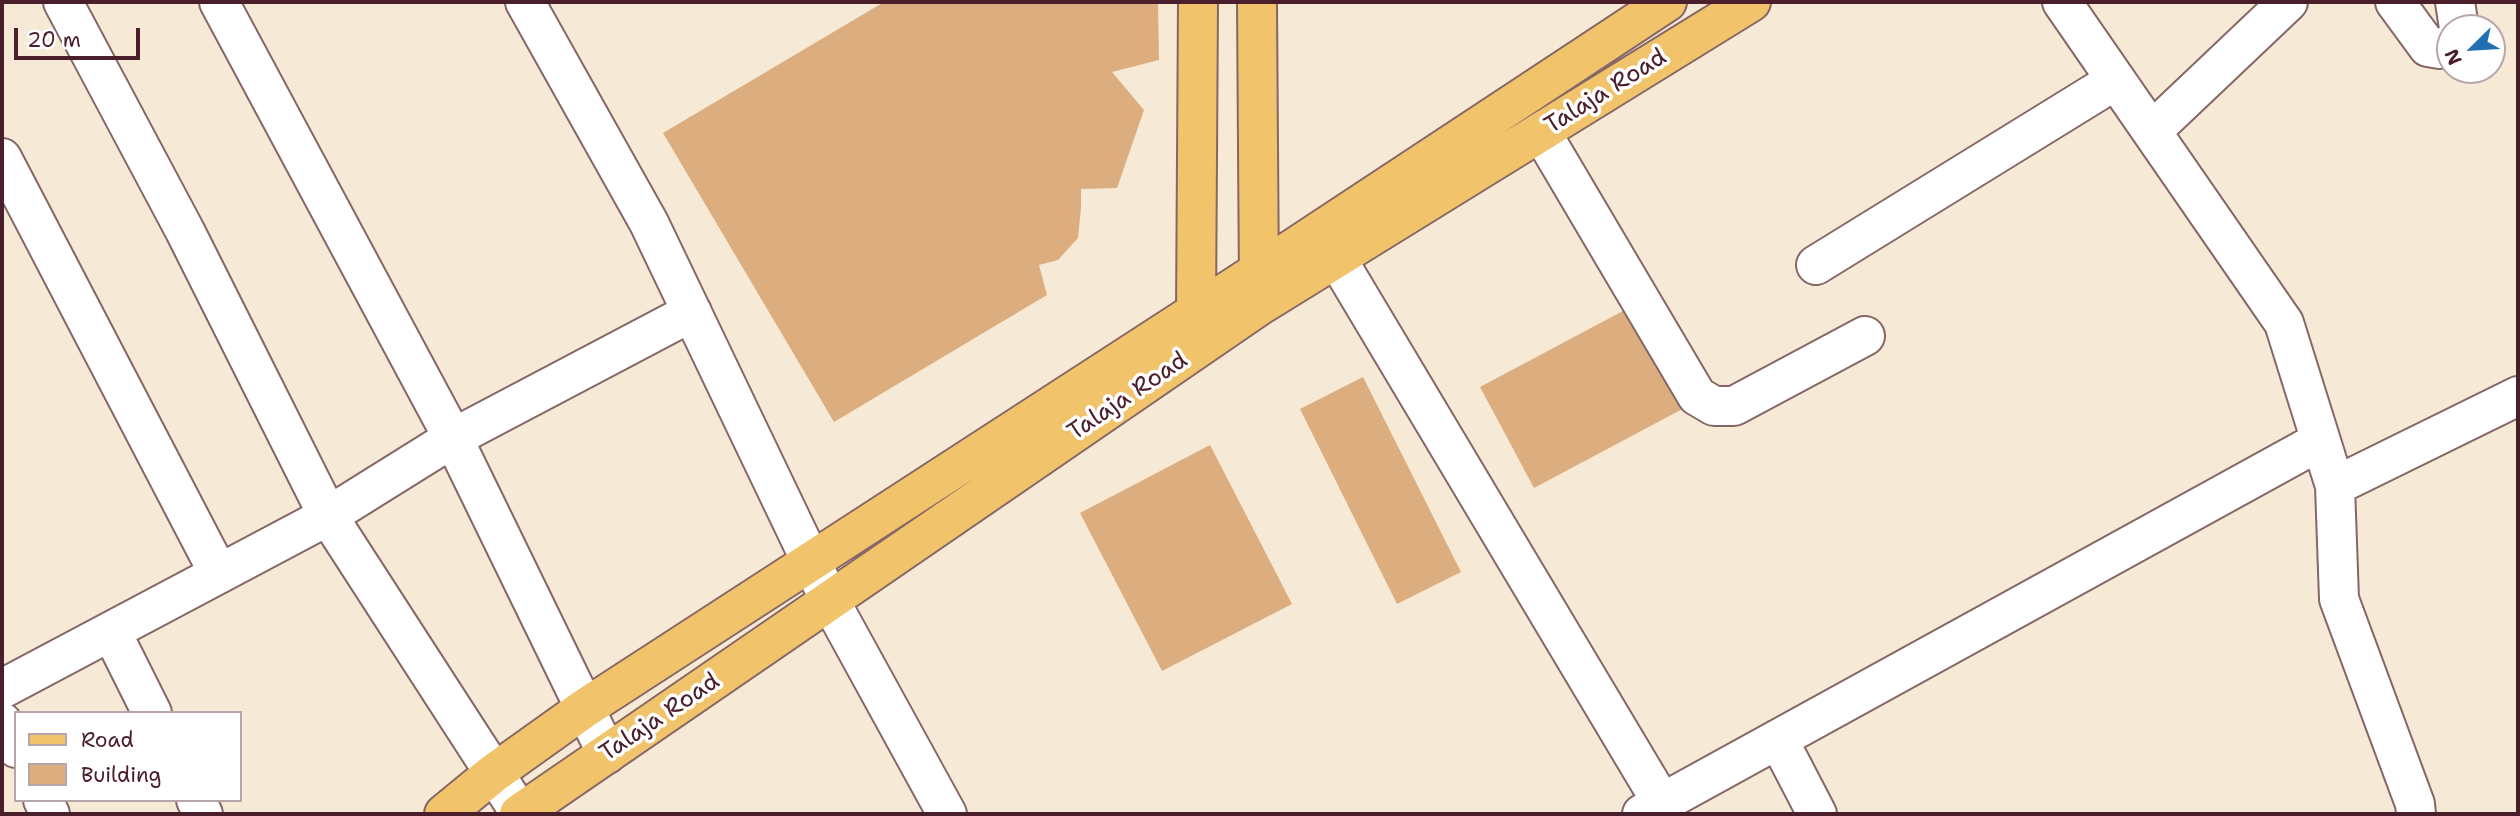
<!DOCTYPE html>
<html>
<head>
<meta charset="utf-8">
<style>
	body { margin:0 }
	#map { position:relative; width:2520px; height:816px; overflow:hidden; background:#f6e9d5; font-family:"Shantell Sans",sans-serif }
	canvas { display:block }
	.frame { position:absolute; inset:0; border:4px solid #4a1f2b; pointer-events:none }
	.legend { position:absolute; left:14px; top:711px; width:228px; height:91px; box-sizing:border-box; background:#fff; border:2px solid #b7a5aa; margin:0; padding:9px 12px; list-style:none; font-size:21px; color:#4a1f2b }
	.legend li { display:flex; align-items:center; gap:14px; height:35px }
	.legend b { width:35px; border:2px solid #b7a5aa }
	.north { position:absolute; left:2436px; top:14px; width:70px; height:70px; box-sizing:border-box; background:#fff; border:2px solid #b7a5aa; border-radius:50%; rotate:246deg; font-size:19px; font-weight:700; line-height:28px; text-align:center; color:#4a1f2b }
	.north::after { content:''; display:block; margin:auto; width:24px; height:32px; background:#1f6fb2; clip-path:polygon(50% 0,100% 100%,50% 72%,0 100%) }
	.scale { position:absolute; left:14px; top:28px; width:126px; height:32px; box-sizing:border-box; border:4px solid #4a1f2b; border-top:0; padding-left:9px; font-size:21px; line-height:24px; white-space:nowrap; color:#4a1f2b; -webkit-text-stroke:5px #fff; paint-order:stroke }
</style>
</head>
<body>
<div id="map">
<canvas width="2520" height="816"></canvas>
<div class="frame"></div>
<ul class="legend">
<li><b style="height:9px;background:#f1c36a"></b>Road</li>
<li><b style="height:19px;background:#dcae7f"></b>Building</li>
</ul>
<div class="north">N</div>
<div class="scale">20 m</div>
</div>
<script>
const g = document.querySelector('canvas').getContext('2d');
g.lineJoin = 'round';
function fill(path, color) { g.fillStyle = color; g.fill(path, 'evenodd'); }
const toPath = rows => new Path2D(rows.map(r => 'M' + r).join(''));
function trace(path, color, width, dash) { g.strokeStyle = color; g.lineWidth = width; g.lineCap = dash ? 'butt' : 'round'; g.setLineDash(dash || []); g.stroke(path); }
function label(font, color, halo, rows, align = 'center') {
  g.font = font + ' "Shantell Sans",sans-serif'; g.lineWidth = 7; g.setLineDash([]); g.textBaseline = 'middle'; g.strokeStyle = halo; g.fillStyle = color; for (const [text, x, y, turn = 0] of rows) {
    g.save(); g.translate(x, y); g.rotate((+turn || 0) * Math.PI / 180); g.textAlign = isNaN(turn) ? turn : align; if (halo) g.strokeText(text, 0, 0); g.fillText(text, 0, 0); g.restore();
  }
}
const building = toPath([
	[884,2,1158,2,1159,60,1112,72,1144,110,1117,188,1081,189,1081,208,1078,238,1058,260,1039,265,1047,295,834,422,663,133],
	[1636,304,1690,405,1534,488,1480,387],
	[1363,377,1461,572,1397,604,1300,409],
	[1210,445,1292,604,1162,671,1080,513]
]);
const minor = toPath([
	[63,2,185,231,328,516,453,438,692,312],
	[219,2,453,438,607,754],
	[525,2,649,223,830,601,947,814],
	[2062,2,2284,323,2335,486,2339,599,2415,804,2416,814],
	[2395,2,2428,47,2440,49,2450,44],
	[2455,2,2459,28],
	[2152,131,2288,2],
	[1541,132,1697,396,1714,406,1734,406,1865,336],
	[2,158,219,574],
	[1337,259,1662,803],
	[1816,265,2116,80],
	[2335,486,2518,396],
	[111,631,152,713],
	[2,689,328,516,520,813],
	[2,722,16,748],
	[1778,739,1817,814],
	[43,800,50,814],
	[196,800,203,814],
	[1642,814,2320,441]
]);
const major = toPath([
	[1198,2,1196,312,1199,330],
	[1257,2,1259,290],
	[444,814,494,773,585,708,1259,271,1667,2],
	[519,814,1259,306,1751,2]
]);
const streetNames = [
	["Talaja Road",1606,92,-32],
	["Talaja Road",1128,397,-34],
	["Talaja Road",660,718,-34]
];
fill(building, '#dcae7f');
trace(minor, '#866666', 42);
trace(major, '#866666', 42);
trace(minor, '#fff', 38);
trace(major, '#f1c36a', 38);
label('24px', '#4a1f2b', '#fff', streetNames);
</script>
</body>
</html>
